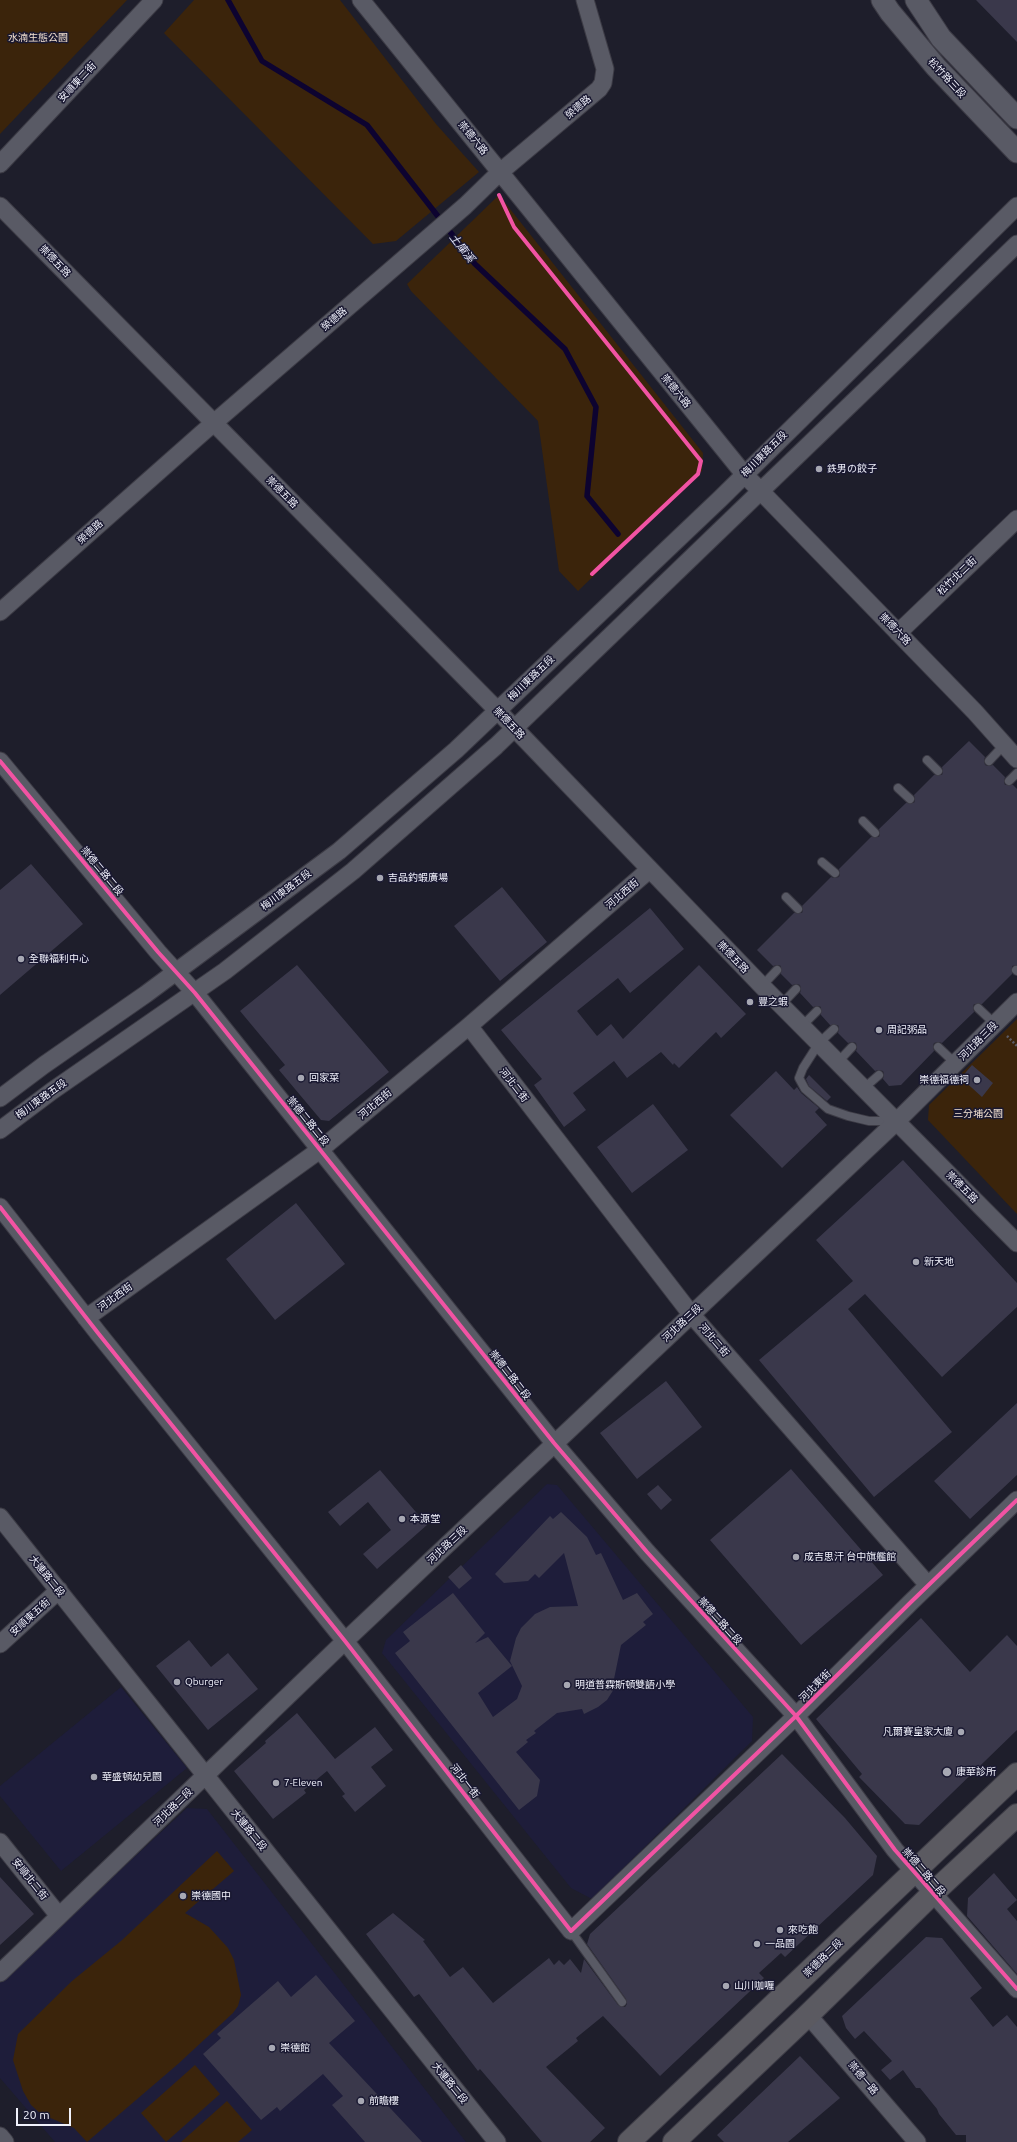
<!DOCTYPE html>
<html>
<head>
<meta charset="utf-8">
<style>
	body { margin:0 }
	#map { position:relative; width:1017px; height:2142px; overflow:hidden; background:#1e1e2b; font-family:Ubuntu,sans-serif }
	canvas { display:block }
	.scale { position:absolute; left:16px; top:2108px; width:55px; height:18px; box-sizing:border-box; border:2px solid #f1f2fc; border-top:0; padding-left:5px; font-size:12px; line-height:14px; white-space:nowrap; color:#f1f2fc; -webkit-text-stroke:3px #191831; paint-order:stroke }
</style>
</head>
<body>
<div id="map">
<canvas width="1017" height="2142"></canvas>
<div class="scale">20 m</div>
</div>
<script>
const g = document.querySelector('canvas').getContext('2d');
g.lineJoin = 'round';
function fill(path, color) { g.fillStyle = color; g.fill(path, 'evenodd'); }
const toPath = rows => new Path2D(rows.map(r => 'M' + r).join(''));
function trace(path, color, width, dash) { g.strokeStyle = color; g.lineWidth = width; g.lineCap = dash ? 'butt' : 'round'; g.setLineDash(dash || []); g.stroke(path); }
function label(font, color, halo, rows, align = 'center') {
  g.font = font + ' Ubuntu,"Noto Sans TC","Noto Sans JP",sans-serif'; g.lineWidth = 3; g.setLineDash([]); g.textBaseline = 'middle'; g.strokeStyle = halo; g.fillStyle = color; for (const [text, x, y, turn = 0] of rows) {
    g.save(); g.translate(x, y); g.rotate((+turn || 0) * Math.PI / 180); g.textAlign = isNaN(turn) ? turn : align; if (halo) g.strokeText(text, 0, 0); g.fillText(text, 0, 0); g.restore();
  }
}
const built = toPath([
	[547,1484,557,1485,753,1717,752,1741,592,1899,571,1888,382,1653,386,1640],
	[121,1687,187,1768,61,1871,0,1796,0,1786],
	[187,1808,207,1809,466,2142,55,2142,0,2078,0,1982]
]);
const green = toPath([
	[0,0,127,0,0,134],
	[194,0,340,0,436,124,479,172,396,241,373,244,164,33],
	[499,195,703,453,702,471,578,591,559,571,538,421,411,291,407,284],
	[1017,1019,1017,1214,928,1120,929,1105],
	[217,1851,234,1871,185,1913,209,1927,228,1948,234,1960,241,1995,238,2006,233,2013,178,2064,87,2142,74,2128,41,2114,31,2105,23,2091,13,2060,18,2034,72,1981,121,1941],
	[195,2065,220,2094,166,2142,141,2113],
	[227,2101,252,2130,238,2142,181,2142]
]);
const stream = toPath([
	[228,0,262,61,367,125,475,264,565,349,596,407,587,496,618,534]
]);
const building = toPath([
	[976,0,1017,0,1017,42],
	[969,741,985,757,984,760,985,765,988,766,993,765,1005,777,1004,782,1005,785,1013,785,1017,789,1017,965,1012,966,1012,974,982,1004,974,1004,973,1007,974,1012,942,1043,939,1042,934,1043,933,1046,934,1051,901,1085,889,1086,883,1079,884,1074,883,1071,878,1070,875,1071,856,1051,857,1048,856,1043,853,1042,848,1043,838,1033,839,1028,838,1025,830,1025,821,1015,821,1007,818,1006,813,1007,800,993,801,990,800,985,797,984,792,985,781,974,781,966,778,965,773,966,757,950,794,913,802,913,803,910,802,906,831,877,834,878,839,877,840,874,839,869,871,837,879,837,880,834,879,829,906,803,914,803,915,800,914,795,934,775,942,775,943,772,942,767],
	[31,864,83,924,0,995,0,890],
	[502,887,547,942,500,981,454,926],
	[650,908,684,949,630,993,618,978,577,1011,597,1036,611,1024,623,1039,699,965,746,1014,721,1038,716,1032,679,1068,674,1063,673,1065,661,1052,627,1078,614,1061,573,1093,586,1110,564,1127,534,1085,542,1079,501,1030],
	[297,965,389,1072,329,1121,321,1120,279,1070,285,1065,240,1011],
	[972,1065,993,1083,982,1097,961,1078],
	[776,1071,794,1090,797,1087,801,1093,819,1108,815,1112,827,1125,782,1168,730,1115],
	[809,1075,831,1097,827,1101,809,1086,806,1079],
	[653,1104,688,1150,632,1193,597,1147],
	[903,1160,1017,1283,1017,1307,942,1377,865,1294,848,1309,952,1432,874,1497,759,1360,853,1281,816,1240],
	[296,1203,345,1264,275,1320,226,1259],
	[666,1381,702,1427,637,1479,600,1433],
	[1017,1403,1017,1475,970,1519,934,1481],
	[791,1469,883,1575,801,1645,710,1540],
	[380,1470,427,1525,377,1569,363,1554,391,1530,368,1502,340,1526,328,1512],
	[658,1485,672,1500,661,1510,647,1494],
	[561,1512,587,1537,596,1555,601,1553,623,1600,637,1593,653,1614,643,1622,646,1625,621,1645,614,1679,619,1681,607,1700,598,1707,584,1714,582,1709,557,1713,534,1731,536,1733,526,1740,528,1742,516,1752,540,1780,537,1796,519,1810,395,1653,410,1641,403,1632,453,1593,485,1633,475,1643,488,1637,512,1666,478,1693,493,1717,517,1699,522,1686,510,1661,516,1638,521,1628,535,1614,550,1607,578,1606,564,1553,539,1578,535,1574,528,1581,504,1583,495,1574,550,1516,553,1519],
	[461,1565,472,1578,459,1589,448,1577],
	[921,1618,970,1672,1007,1635,1017,1646,1017,1730,919,1825,905,1824,859,1777,862,1774,816,1719],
	[189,1640,211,1667,228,1653,258,1689,208,1730,156,1666],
	[297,1713,335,1759,375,1727,393,1750,371,1767,386,1786,355,1812,342,1796,345,1794,327,1771,304,1790,306,1793,273,1819,234,1771,266,1743,265,1741],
	[782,1754,845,1818,877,1856,873,1875,785,1957,781,1953,759,1973,764,1978,660,2076,603,2016,576,2038,578,2041,546,2067,605,2128,590,2142,542,2142,480,2069,478,2071,419,1994,414,1997,366,1934,393,1913,425,1940,423,1941,450,1977,463,1967,493,2003,549,1958,554,1965,559,1960,564,1965,570,1959,581,1973,584,1959,618,2005,625,2007,627,2004,626,1999,587,1944,590,1934],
	[994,1873,1017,1900,1007,1909,1017,1921,1017,1974,967,1916,968,1898],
	[0,1877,34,1914,0,1945],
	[926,1937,942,1938,982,1988,970,1998,993,2027,1007,2015,1017,2027,1017,2142,966,2142,966,2135,956,2135,939,2114,937,2109,920,2088,916,2088,903,2070,890,2080,881,2070,892,2061,864,2031,855,2039,846,2028,842,2016],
	[316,1975,355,2021,329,2043,422,2142,365,2142,332,2105,343,2096,323,2074,280,2111,277,2107,261,2120,203,2054,221,2038,217,2034,278,1981,291,1997],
	[800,2056,840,2098,788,2142,724,2142,717,2135]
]);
const path = toPath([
	[1007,1036,1017,1046]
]);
const service = toPath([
	[927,760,938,771],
	[989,761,1004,745],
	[1009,781,1017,773],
	[898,788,910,799],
	[863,821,875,833],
	[822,862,835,873],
	[786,897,798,909],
	[1016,970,1017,971],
	[762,986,777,970],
	[781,1005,796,989],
	[978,1008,995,1024],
	[802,1026,817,1011],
	[834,1029,819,1043,803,1068,799,1078,805,1089,828,1109,848,1116,869,1121,894,1121],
	[938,1047,955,1063],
	[838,1062,852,1047],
	[864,1088,879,1075],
	[571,1931,622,2002]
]);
const minor = toPath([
	[361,0,744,474,975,712,1017,759],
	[0,164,154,0],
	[0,206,497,710,762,986,1017,1243],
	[0,612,201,434,465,206,499,173,599,89,603,83,605,69,585,0],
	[898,633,1017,519],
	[0,761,158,952,195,993,554,1443,647,1552,796,1716,895,1850,1017,1989],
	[469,1026,691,1314,928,1585],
	[0,1098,44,1065,146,994,339,851,456,750,721,498,1017,206],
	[0,1130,52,1091,225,971,353,871,496,746,1017,244],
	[0,1207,98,1333,345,1641,571,1931,796,1716,912,1601,1017,1500],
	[86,1318,321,1149,469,1026,649,870],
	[0,1517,497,2142],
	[0,1644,59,1590],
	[0,1842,59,1916],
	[0,1973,345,1641,897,1121,1017,1002],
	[808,2015,917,2142],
	[0,2136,5,2142]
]);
const tertiary = toPath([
	[882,0,890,12,936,67,1017,152],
	[916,0,941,38,1017,118]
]);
const secondary = toPath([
	[629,2142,1017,1774],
	[674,2142,808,2015,932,1894,1017,1815]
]);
const cycleway = toPath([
	[499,195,514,227,701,461,698,474,592,574],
	[0,761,158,952,195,993,554,1443,647,1552,796,1716,895,1850,1017,1989],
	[0,1207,98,1333,345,1641,571,1931,796,1716,912,1601,1017,1500]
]);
const markers = [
	[819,469,4,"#a7a8b3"],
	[380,878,4,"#a7a8b3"],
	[21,959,4,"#a7a8b3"],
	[750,1002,4,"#a7a8b3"],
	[879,1030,4,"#a7a8b3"],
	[301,1078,4,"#a7a8b3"],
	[977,1080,4,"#a7a8b3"],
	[916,1262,4,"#a7a8b3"],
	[402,1519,4,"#a7a8b3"],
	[796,1557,4,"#a7a8b3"],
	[177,1682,4,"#a7a8b3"],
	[567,1685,4,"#a7a8b3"],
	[961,1732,4,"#a7a8b3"],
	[947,1772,5,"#a7a8b3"],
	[94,1777,4,"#a7a8b3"],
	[276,1783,4,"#a7a8b3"],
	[183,1896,4,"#a7a8b3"],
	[780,1930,4,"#a7a8b3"],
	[757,1944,4,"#a7a8b3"],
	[726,1986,4,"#a7a8b3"],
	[272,2048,4,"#a7a8b3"],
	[361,2101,4,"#a7a8b3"]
];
const parkNames = [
	["水湳生態公園",38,38],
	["三分埔公園",978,1114]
];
const streetNames = [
	["松竹路三段",947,78,47],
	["安順東二街",77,82,-47],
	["榮德路",578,107,-40],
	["崇德六路",473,138,51],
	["崇德五路",55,261,46],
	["榮德路",334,319,-41],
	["崇德六路",676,391,51],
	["梅川東路五段",764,454,-45],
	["崇德五路",282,492,45],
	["榮德路",90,532,-42],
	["松竹北二街",957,576,-44],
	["崇德六路",895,629,46],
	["梅川東路五段",531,678,-44],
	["崇德五路",509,723,46],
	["崇德二路二段",102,871,50],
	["梅川東路五段",286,890,-37],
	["河北西街",622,894,-41],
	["崇德五路",733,957,46],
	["河北路三段",978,1041,-45],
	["河北二街",514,1085,52],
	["梅川東路五段",41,1099,-36],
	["河北西街",375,1104,-40],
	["崇德二路二段",308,1121,51],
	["崇德五路",962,1187,45],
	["河北西街",115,1297,-36],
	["河北路三段",682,1323,-43],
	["河北二街",714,1340,49],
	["崇德二路二段",510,1375,52],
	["河北路三段",447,1545,-43],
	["大連路二段",47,1576,51],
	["安順東五街",30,1617,-42],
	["崇德二路二段",720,1621,48],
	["河北東街",815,1686,-45],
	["河北一街",465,1781,52],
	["河北路二段",173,1807,-44],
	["大連路二段",249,1830,51],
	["崇德二路二段",924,1872,49],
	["安順北二街",30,1879,51],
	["崇德路二段",823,1958,-44],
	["崇德一路",863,2078,50],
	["大連路二段",450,2083,51]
];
const poiNames = [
	["鉄男の餃子",827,469],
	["吉品釣蝦廣場",388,878],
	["全聯福利中心",29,959],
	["豐之蝦",758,1002],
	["周記粥品",887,1030],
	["回家菜",309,1078],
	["崇德福德祠",969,1080,"right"],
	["新天地",924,1262],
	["本源堂",410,1519],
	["成吉思汗 台中旗艦館",804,1557],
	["Qburger",185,1682],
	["明道普霖斯頓雙語小學",575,1685],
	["凡爾賽皇家大廈",953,1732,"right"],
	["康華診所",956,1772],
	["華盛頓幼兒園",102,1777],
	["7-Eleven",284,1783],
	["崇德國中",191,1896],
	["來吃飽",788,1930],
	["一品園",765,1944],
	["山川咖喱",734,1986],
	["崇德館",280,2048],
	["前瞻樓",369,2101]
];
const waterNames = [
	["土庫溪",462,248,52]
];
fill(built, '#1e1d3a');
fill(green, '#3b240b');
trace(stream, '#0d0330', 5.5);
fill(building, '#3a384b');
trace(service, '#3c3b45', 10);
trace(minor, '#3c3b45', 19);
trace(tertiary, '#3c3b45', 23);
trace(secondary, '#3c3b45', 24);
trace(path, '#5b5b66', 2.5, [2, 2]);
trace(service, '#595a65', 8);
trace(minor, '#595a65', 17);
trace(tertiary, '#595a65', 21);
trace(secondary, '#5b5a61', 22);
trace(cycleway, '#f153a3', 4);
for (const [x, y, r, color] of markers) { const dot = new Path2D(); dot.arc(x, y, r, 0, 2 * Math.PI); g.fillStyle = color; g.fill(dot); trace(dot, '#191831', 1.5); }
label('10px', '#f3e1d0', '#191831', parkNames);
label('10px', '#f1f2fc', '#191831', streetNames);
label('10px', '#f1f2fc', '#191831', poiNames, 'left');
label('italic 11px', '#e0e1f6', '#191831', waterNames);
</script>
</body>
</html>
